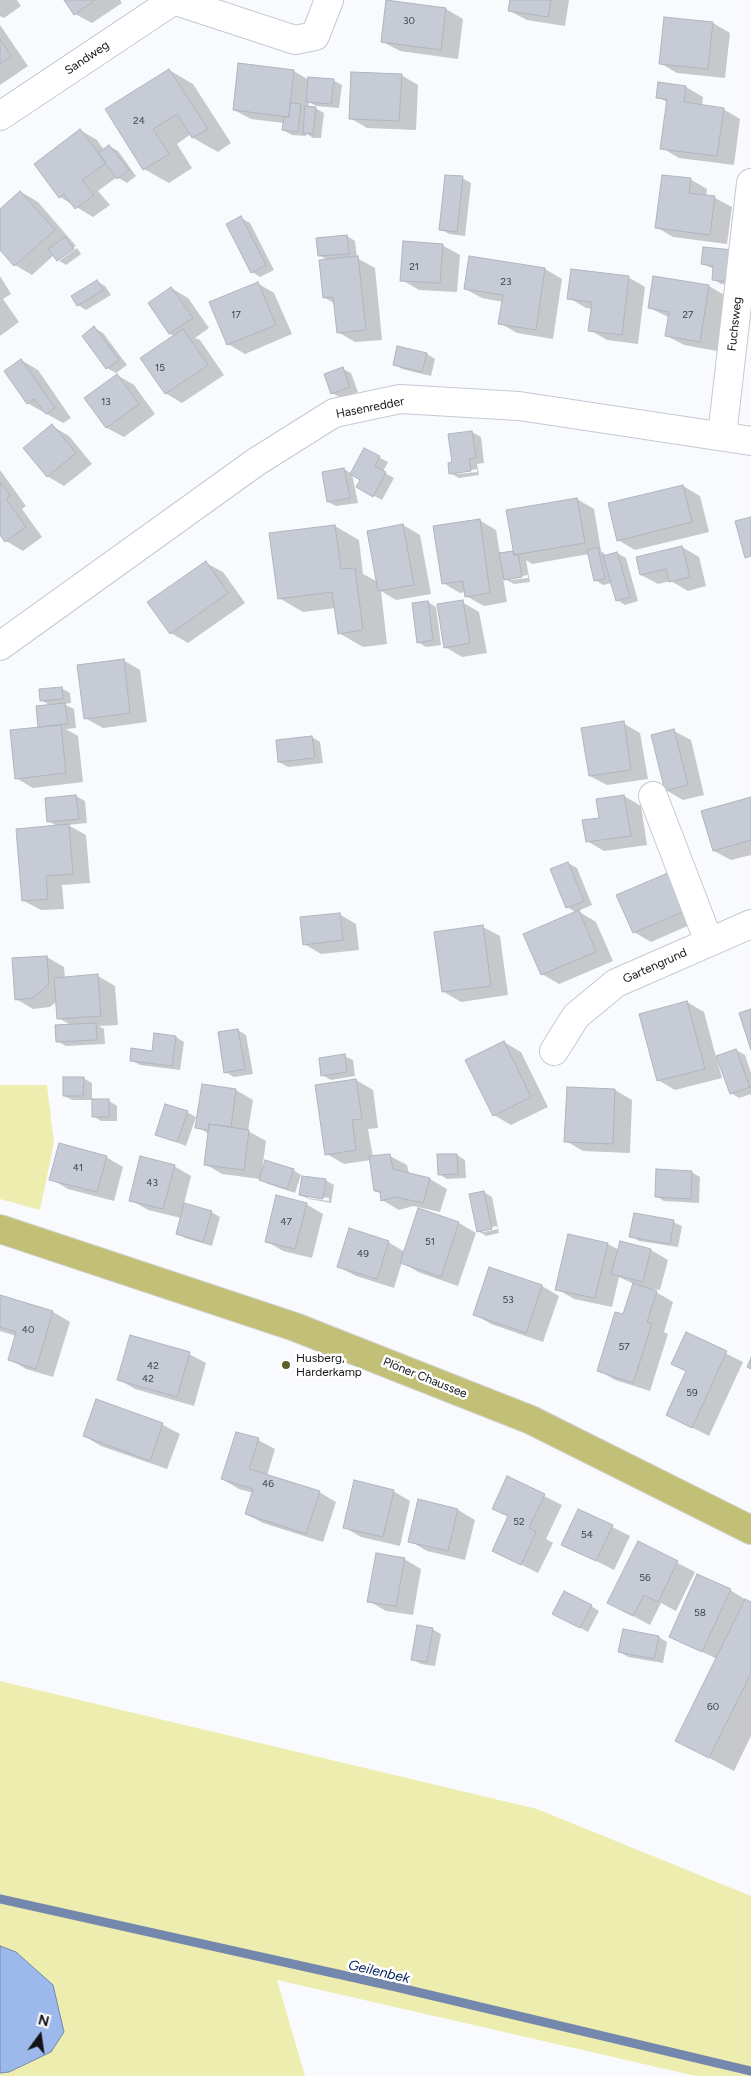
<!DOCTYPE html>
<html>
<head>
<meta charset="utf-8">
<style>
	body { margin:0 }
	#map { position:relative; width:751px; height:2076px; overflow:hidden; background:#f8fafe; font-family:Figtree,sans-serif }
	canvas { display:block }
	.north { position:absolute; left:15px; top:2011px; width:50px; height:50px; -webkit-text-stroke:4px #fff; paint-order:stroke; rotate:14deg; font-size:14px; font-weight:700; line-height:20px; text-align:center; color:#121417 }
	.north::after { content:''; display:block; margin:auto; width:18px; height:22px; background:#121417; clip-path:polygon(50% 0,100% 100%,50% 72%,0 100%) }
</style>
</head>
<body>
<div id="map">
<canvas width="751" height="2076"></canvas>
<div class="north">N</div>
</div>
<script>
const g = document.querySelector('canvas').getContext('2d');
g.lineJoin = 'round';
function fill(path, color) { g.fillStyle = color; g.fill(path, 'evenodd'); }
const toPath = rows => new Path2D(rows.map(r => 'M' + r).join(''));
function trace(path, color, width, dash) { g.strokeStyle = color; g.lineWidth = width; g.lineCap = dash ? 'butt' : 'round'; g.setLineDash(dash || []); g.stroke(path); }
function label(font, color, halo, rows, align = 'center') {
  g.font = font + ' Figtree,sans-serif'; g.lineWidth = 5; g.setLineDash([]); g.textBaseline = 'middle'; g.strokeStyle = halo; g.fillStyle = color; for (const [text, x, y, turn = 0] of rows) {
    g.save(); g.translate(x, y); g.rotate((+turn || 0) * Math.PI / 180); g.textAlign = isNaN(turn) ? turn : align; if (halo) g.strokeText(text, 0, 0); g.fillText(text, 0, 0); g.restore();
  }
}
const green = toPath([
	[0,1085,47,1085,54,1143,40,1210,0,1199],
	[0,1681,537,1809,751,1896,751,2076,696,2076,277,1980,305,2076,0,2076]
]);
const water = toPath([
	[0,1946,16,1952,53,1985,64,2032,51,2052,9,2072,0,2073,0,1946]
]);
const shadow = toPath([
	[0,0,17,0,21,6,4,18,0,16],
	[66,0,120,0,122,3,92,23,75,14],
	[511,0,569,0,565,26,527,20,510,11],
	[387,2,446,9,463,19,458,59,400,51,383,42],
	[713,23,730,33,725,78,677,73,660,63],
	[0,25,28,66,0,85],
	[239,65,294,71,309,80,333,80,342,85,339,108,316,106,309,102,308,107,315,108,324,113,321,138,313,138,307,134,306,136,292,135,283,130,284,123,251,119,234,110],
	[169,70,193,84,231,143,218,152,193,138,191,134,177,144,192,168,169,183,144,169,106,110],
	[401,75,418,85,416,130,367,128,350,118],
	[660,84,686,87,703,97,702,106,723,109,740,119,734,165,679,158,662,148,668,103,658,97],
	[80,130,97,140,104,150,109,146,118,151,136,176,127,183,117,177,98,191,110,205,93,217,60,197],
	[462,178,471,183,465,236,449,234,441,229],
	[690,179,707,189,706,196,715,198,732,207,727,244,673,237,656,227],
	[21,192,38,202,76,246,59,258,59,261,77,248,81,254,66,265,58,260,54,255,32,275,15,265,0,248,0,210],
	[241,218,250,223,274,270,260,277,252,272],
	[347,236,355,241,357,258,375,268,382,340,355,342,338,332,335,304,324,297,329,261,319,255],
	[442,245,460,255,457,292,419,290,402,280],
	[704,248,737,286,721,284,713,279,714,269,703,264],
	[470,257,545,269,562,279,553,339,517,333,500,323,503,302,482,298,465,289],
	[0,276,11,294,3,299,19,322,0,336],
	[628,277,645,287,638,344,607,340,590,330,592,309,586,308,569,298],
	[655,278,709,286,726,296,717,351,684,345,667,336,670,318,650,308],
	[97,281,105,286,111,295,86,310,78,305],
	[257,283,274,293,292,334,245,354,228,344],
	[171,288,188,298,209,328,195,338,200,340,224,375,182,403,165,393,175,336,170,334,149,303],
	[94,328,103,333,127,365,116,373,107,368,83,336],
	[398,347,427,354,435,359,431,376,402,369,394,364],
	[21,360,38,370,71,418,63,423,27,403],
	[343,369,351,373,358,392,341,398,332,393],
	[117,375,134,385,155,414,124,437,107,428,85,398],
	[52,426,69,436,92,464,64,486,47,476],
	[472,432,481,437,484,463,477,464,479,475,459,478,450,473,453,463],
	[477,469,477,472,457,474,457,472],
	[365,450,388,462,383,472,394,478,382,500,357,487,361,479,352,474,358,503,336,506,328,502,344,469,352,474],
	[0,470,26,506,22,509,42,537,23,551,6,541,0,532],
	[683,486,700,496,709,532,635,550,618,540],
	[577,499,594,509,601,551,607,556,617,553,626,558,638,601,625,605,617,600,612,583,603,585,595,580,589,554,532,564,526,560,530,582,514,584,503,578,507,602,484,606,466,596,466,592,460,593,443,583,479,520,496,530,500,554,515,552],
	[528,575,528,578,511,580,511,578],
	[403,525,420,535,431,594,396,600,381,591,387,644,363,647,339,633,336,608,303,612,279,598,335,526,359,540,363,574,378,582],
	[682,547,699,557,706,586,688,591,671,581,658,584,641,575],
	[206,563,223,572,245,603,188,643,171,633],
	[428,602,436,607,441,645,426,647,418,642],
	[462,602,479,612,487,653,462,657,445,647],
	[123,660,140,670,147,722,103,728,85,718],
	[61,688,70,693,71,703,64,704,74,709,76,728,66,729,78,736,83,782,33,788,16,778,42,728,40,727,51,706,41,700],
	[623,723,640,733,648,779,607,785,590,776],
	[674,731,691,740,704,795,683,800,666,790],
	[312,737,320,742,323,763,288,767,279,762],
	[76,796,85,801,87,823,68,825,86,835,90,883,62,885,64,909,41,910,24,901,57,826,48,821],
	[624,796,641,806,647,845,604,851,587,841,600,819],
	[751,798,751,855,731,860,714,851,703,812],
	[568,863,577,868,592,905,578,911,596,922,613,961,559,984,542,974,577,913,567,907],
	[668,874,701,920,651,942,634,932],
	[339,914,356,924,359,950,321,954,304,944],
	[483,927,500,936,508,995,461,1002,444,992],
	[47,957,64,967,65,978,98,976,115,986,118,1025,99,1026,104,1029,105,1044,66,1046,57,1041,71,1025,58,1018,57,1001,50,1007,33,1009,16,999],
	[687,1002,704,1012,716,1057,736,1050,745,1055,751,1073,751,1094,739,1098,731,1093,718,1059,717,1060,722,1078,675,1090,658,1080],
	[238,1030,246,1035,253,1074,234,1077,225,1072],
	[155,1034,176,1037,184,1042,180,1070,140,1065,131,1060,153,1052],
	[504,1042,521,1052,548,1107,511,1125,494,1115],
	[344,1056,353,1060,355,1076,331,1080,322,1075],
	[83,1078,92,1083,92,1100,72,1100,64,1096],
	[356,1080,373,1090,378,1128,368,1129,373,1157,390,1156,407,1165,409,1174,430,1179,447,1189,440,1212,413,1206,399,1210,382,1200,382,1194,375,1191,371,1160,344,1164,327,1154],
	[236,1090,253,1100,248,1131,266,1141,262,1170,293,1170,301,1175,295,1193,268,1184,260,1179,222,1174,205,1164,209,1134,197,1127],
	[615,1090,632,1100,630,1153,583,1151,566,1141],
	[109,1101,117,1106,117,1121,101,1121,93,1116],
	[187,1112,196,1117,186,1146,156,1134],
	[457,1155,465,1160,466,1178,447,1179,439,1174],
	[106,1157,123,1167,114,1201,68,1189,51,1179],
	[174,1166,191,1176,184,1204,211,1212,220,1217,212,1246,185,1238,177,1233,181,1218,148,1210,131,1200],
	[691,1172,700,1177,699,1203,664,1201,656,1196],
	[325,1180,334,1185,331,1203,309,1199,300,1195],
	[308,1195,329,1198,329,1201,308,1198],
	[484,1192,492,1197,499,1233,486,1236,478,1231],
	[497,1226,498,1229,483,1232,483,1229],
	[306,1204,323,1214,312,1258,283,1251,266,1241],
	[419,1210,459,1223,476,1233,458,1286,418,1272,402,1262,394,1288,356,1276,339,1267,388,1242,405,1252],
	[673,1222,682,1226,678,1247,639,1241,631,1236],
	[620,1242,651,1250,668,1260,660,1290,651,1289,673,1302,664,1332,668,1334,650,1391,615,1380,598,1370,624,1316,634,1284,619,1277,612,1307,574,1299,557,1289,608,1244,619,1250],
	[490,1268,542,1286,559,1296,543,1342,491,1324,474,1314],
	[0,1296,53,1312,70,1322,53,1377,26,1369,9,1359,16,1336,0,1331],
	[687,1334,743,1362,709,1436,667,1415,687,1372],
	[189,1354,206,1363,194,1406,135,1389,118,1379],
	[97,1401,163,1425,180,1434,167,1469,101,1446,84,1436],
	[258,1440,275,1449,267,1476,319,1492,336,1502,323,1542,263,1523,246,1514,253,1493,239,1489,222,1479],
	[508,1478,562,1505,546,1539,553,1543,538,1573,494,1551,509,1517,494,1508],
	[393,1491,410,1501,400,1546,361,1537,344,1527],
	[419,1501,458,1510,475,1520,465,1560,427,1551,410,1541],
	[579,1510,630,1536,614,1570,563,1544],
	[638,1543,695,1572,676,1611,661,1603,650,1625,609,1603],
	[404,1559,421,1569,413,1615,386,1611,369,1601],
	[730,1590,751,1603,751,1736,734,1771,677,1741,717,1659,670,1636],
	[591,1606,599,1611,588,1632,562,1618],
	[432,1629,441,1634,435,1666,421,1664,412,1659],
	[659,1637,667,1642,663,1663,628,1657,620,1652]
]);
const stream = toPath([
	[0,1899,396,1987,751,2071]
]);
const building = toPath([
	[64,0,95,0,74,15,64,0],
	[386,0,446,8,441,50,381,42,386,0],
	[510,0,551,0,548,17,508,11,510,0],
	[664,17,713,22,708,69,659,64,664,17],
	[0,39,11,56,0,64,0,39],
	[238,63,294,70,289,117,233,110,238,63],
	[169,69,208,129,192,138,177,114,153,129,169,154,143,170,105,109,169,69],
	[351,72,402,74,399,121,349,119,351,72],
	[308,77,334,79,331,104,306,102,308,77],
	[658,82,686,86,684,102,724,108,717,156,660,149,667,99,656,98,658,82],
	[290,103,301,104,298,132,282,130,284,117,289,117,290,103],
	[305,106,316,107,313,134,303,133,305,106],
	[80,129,106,163,82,180,94,195,75,209,64,194,59,198,34,164,80,129],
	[109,145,129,170,117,179,98,153,109,145],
	[445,175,463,176,457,232,439,230,445,175],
	[662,175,691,178,689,193,715,196,710,235,655,228,662,175],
	[20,191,55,230,14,266,0,250,0,209,20,191],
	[241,216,266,265,251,273,226,224,241,216],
	[347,235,349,254,318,256,316,238,347,235],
	[65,237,74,249,57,261,48,249,65,237],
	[403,241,443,244,440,283,400,281,403,241],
	[703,247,733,250,729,282,712,280,713,266,701,264,703,247],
	[358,256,366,330,337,333,333,297,323,298,319,260,358,256],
	[469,256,545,268,536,330,498,324,503,295,464,289,469,256],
	[571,269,629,276,622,335,588,331,592,302,567,299,571,269],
	[653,276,709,285,700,342,665,336,669,312,648,308,653,276],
	[97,280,103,290,77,306,71,296,97,280],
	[258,282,276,325,227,345,209,302,258,282],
	[171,287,193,318,169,334,148,303,171,287],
	[94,326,119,360,106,369,82,336,94,326],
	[183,329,208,365,165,394,140,358,183,329],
	[397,346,427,353,422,372,393,365,397,346],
	[21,359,55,408,46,414,34,399,27,404,4,371,21,359],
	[343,367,350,387,331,394,324,374,343,367],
	[117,374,139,404,106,428,84,398,117,374],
	[52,424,76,453,47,477,23,448,52,424],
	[472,431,476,458,469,459,471,471,449,474,448,463,452,462,448,434,472,431],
	[364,448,380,456,375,466,386,472,373,497,356,487,360,480,350,474,364,448],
	[344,468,350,498,327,502,322,472,344,468],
	[0,482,10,495,6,499,26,527,5,542,0,535,0,482],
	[683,485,692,522,617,541,608,503,683,485],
	[577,498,585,543,514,555,506,510,577,498],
	[751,517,751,556,745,558,735,521,751,517],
	[480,519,490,593,465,597,463,581,442,584,433,526,480,519],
	[403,524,414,585,378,591,367,531,403,524],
	[335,525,341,569,355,568,363,630,338,634,332,592,278,599,269,533,335,525],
	[682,546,690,577,669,582,666,569,640,575,636,557,682,546],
	[598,547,605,579,594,581,587,550,598,547],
	[513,551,514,555,518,554,522,577,504,580,499,553,513,551],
	[617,552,630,597,616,601,603,556,617,552],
	[206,561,228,593,170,634,147,602,206,561],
	[463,600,470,643,444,648,437,604,463,600],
	[428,601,433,640,417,643,412,603,428,601],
	[124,659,130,713,84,719,77,665,124,659],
	[62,687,63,699,40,701,39,689,62,687],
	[65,703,68,724,38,727,36,706,65,703],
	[624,721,631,770,589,776,581,728,624,721],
	[61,725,66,773,15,779,10,730,61,725],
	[674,729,688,785,665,791,651,735,674,729],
	[312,736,315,758,278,762,276,740,312,736],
	[76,795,79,819,47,822,45,798,76,795],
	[624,795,631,836,586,842,582,820,599,818,596,799,624,795],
	[751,797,751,840,713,851,701,811,751,797],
	[69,824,73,874,46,876,48,899,22,901,16,829,69,824],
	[568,862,584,901,566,908,550,869,568,862],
	[668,873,685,911,633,933,616,895,668,873],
	[579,910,596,952,541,975,523,934,579,910],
	[340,913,343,940,303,945,300,917,340,913],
	[483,925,491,986,442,992,434,932,483,925],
	[47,956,49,984,33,998,15,1000,12,958,47,956],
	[98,974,101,1016,57,1019,54,978,98,974],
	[687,1001,705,1069,657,1081,639,1014,687,1001],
	[751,1009,751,1050,739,1013,751,1009],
	[96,1023,97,1040,56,1042,55,1025,96,1023],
	[238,1029,245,1069,224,1073,218,1032,238,1029],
	[154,1033,176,1036,172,1066,130,1061,131,1048,152,1051,154,1033],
	[504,1041,531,1097,493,1116,465,1060,504,1041],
	[736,1049,750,1087,730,1094,716,1056,736,1049],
	[345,1054,347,1072,321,1076,319,1058,345,1054],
	[63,1077,84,1077,83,1096,63,1096,63,1077],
	[356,1079,362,1119,352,1120,356,1150,325,1155,315,1085,356,1079],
	[202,1084,236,1089,231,1127,209,1124,209,1130,195,1128,202,1084],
	[567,1087,615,1089,613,1144,564,1142,567,1087],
	[92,1099,109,1099,109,1117,92,1117,92,1099],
	[165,1104,188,1111,177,1142,155,1135,165,1104],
	[209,1124,249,1130,244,1170,204,1165,209,1124],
	[59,1143,107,1156,97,1192,49,1180,59,1143],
	[390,1154,393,1169,430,1178,423,1203,395,1197,381,1201,380,1191,374,1191,369,1156,390,1154],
	[437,1154,457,1154,458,1174,438,1175,437,1154],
	[140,1156,175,1165,163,1209,129,1201,140,1156],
	[265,1160,294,1169,287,1189,259,1180,265,1160],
	[656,1169,692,1171,691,1199,655,1197,656,1169],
	[302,1176,326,1179,323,1199,299,1195,302,1176],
	[484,1191,492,1229,477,1232,469,1194,484,1191],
	[276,1195,307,1203,295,1249,265,1242,276,1195],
	[184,1203,212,1211,203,1242,176,1234,184,1203],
	[418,1208,459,1222,441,1277,400,1263,418,1208],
	[634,1213,674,1220,670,1244,629,1237,634,1213],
	[349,1228,389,1241,377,1279,337,1267,349,1228],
	[568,1234,608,1243,595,1298,555,1290,568,1234],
	[620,1241,651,1249,643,1282,611,1274,620,1241],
	[489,1267,542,1285,526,1333,473,1315,489,1267],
	[633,1283,657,1291,647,1322,652,1324,633,1383,597,1371,615,1312,623,1314,633,1283],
	[0,1295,53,1311,36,1369,8,1360,16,1332,0,1327,0,1295],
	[686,1332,727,1351,692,1428,666,1415,686,1371,671,1364,686,1332],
	[130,1335,190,1352,177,1397,117,1380,130,1335],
	[751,1358,751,1369,747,1367,751,1358],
	[96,1399,163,1423,150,1461,83,1436,96,1399],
	[236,1432,259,1438,249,1469,320,1491,306,1534,245,1514,253,1489,221,1479,236,1432],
	[507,1476,545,1494,529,1528,536,1532,521,1565,492,1551,508,1516,492,1509,507,1476],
	[354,1480,394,1490,383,1537,343,1528,354,1480],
	[418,1499,458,1509,448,1551,408,1542,418,1499],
	[578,1509,613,1525,596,1561,561,1545,578,1509],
	[638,1541,678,1561,658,1602,644,1595,633,1616,607,1603,638,1541],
	[376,1553,405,1558,396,1606,367,1602,376,1553],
	[697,1574,731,1589,702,1652,669,1637,697,1574],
	[564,1591,592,1605,580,1628,552,1614,564,1591],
	[745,1599,751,1602,751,1673,709,1758,675,1741,745,1599],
	[417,1625,433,1628,427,1662,411,1660,417,1625],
	[623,1629,659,1636,654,1659,618,1652,623,1629]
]);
const minor = toPath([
	[173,0,295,40,315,36,329,0],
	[0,116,174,0],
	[722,436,751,183],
	[0,646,256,462,334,413,400,399,519,406,751,441],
	[653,796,709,942],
	[554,1051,576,1016,616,983,751,924]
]);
const major = toPath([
	[0,1229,295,1327,531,1420,751,1530]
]);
const markers = [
	[286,1365,5,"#5f5e2b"]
];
const numberNames = [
	["30",409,21],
	["24",139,121],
	["21",414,267],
	["23",506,282],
	["17",236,315],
	["27",688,315],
	["15",160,368],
	["13",106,402],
	["41",78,1168],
	["43",152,1183],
	["47",286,1222],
	["51",430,1242],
	["49",363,1254],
	["53",508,1300],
	["40",28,1330],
	["57",624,1347],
	["42",153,1366],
	["42",148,1379],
	["59",692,1393],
	["46",268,1484],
	["52",519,1522],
	["54",587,1535],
	["56",645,1578],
	["58",700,1613],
	["60",713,1707]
];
const streetNames = [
	["Sandweg",87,58,-34],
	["Fuchsweg",735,324,-84],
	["Hasenredder",370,408,-11],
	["Gartengrund",655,966,-24],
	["Plöner Chaussee",425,1378,22]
];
const poiNames = [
	["Husberg,",296,1358],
	["Harderkamp",296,1372]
];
const waterNames = [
	["Geilenbek",379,1972,13]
];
fill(green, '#eeedb0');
fill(water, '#9db9ec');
trace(water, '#7388ac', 1);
fill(shadow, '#0003');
trace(stream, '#7388ac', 9);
fill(building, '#c6cbd5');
trace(building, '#afb5be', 1);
trace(minor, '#c4c9d3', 30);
trace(major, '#d4d5d5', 30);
trace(minor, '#fff', 28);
trace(major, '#c2bf77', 28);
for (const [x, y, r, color] of markers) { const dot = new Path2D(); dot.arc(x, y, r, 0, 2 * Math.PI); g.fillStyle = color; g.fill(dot); trace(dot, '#fff', 2); }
label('10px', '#3f4246', null, numberNames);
label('12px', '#121417', '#fff', streetNames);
label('12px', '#121417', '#fff', poiNames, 'left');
label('italic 14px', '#07245e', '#fff', waterNames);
</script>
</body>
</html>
